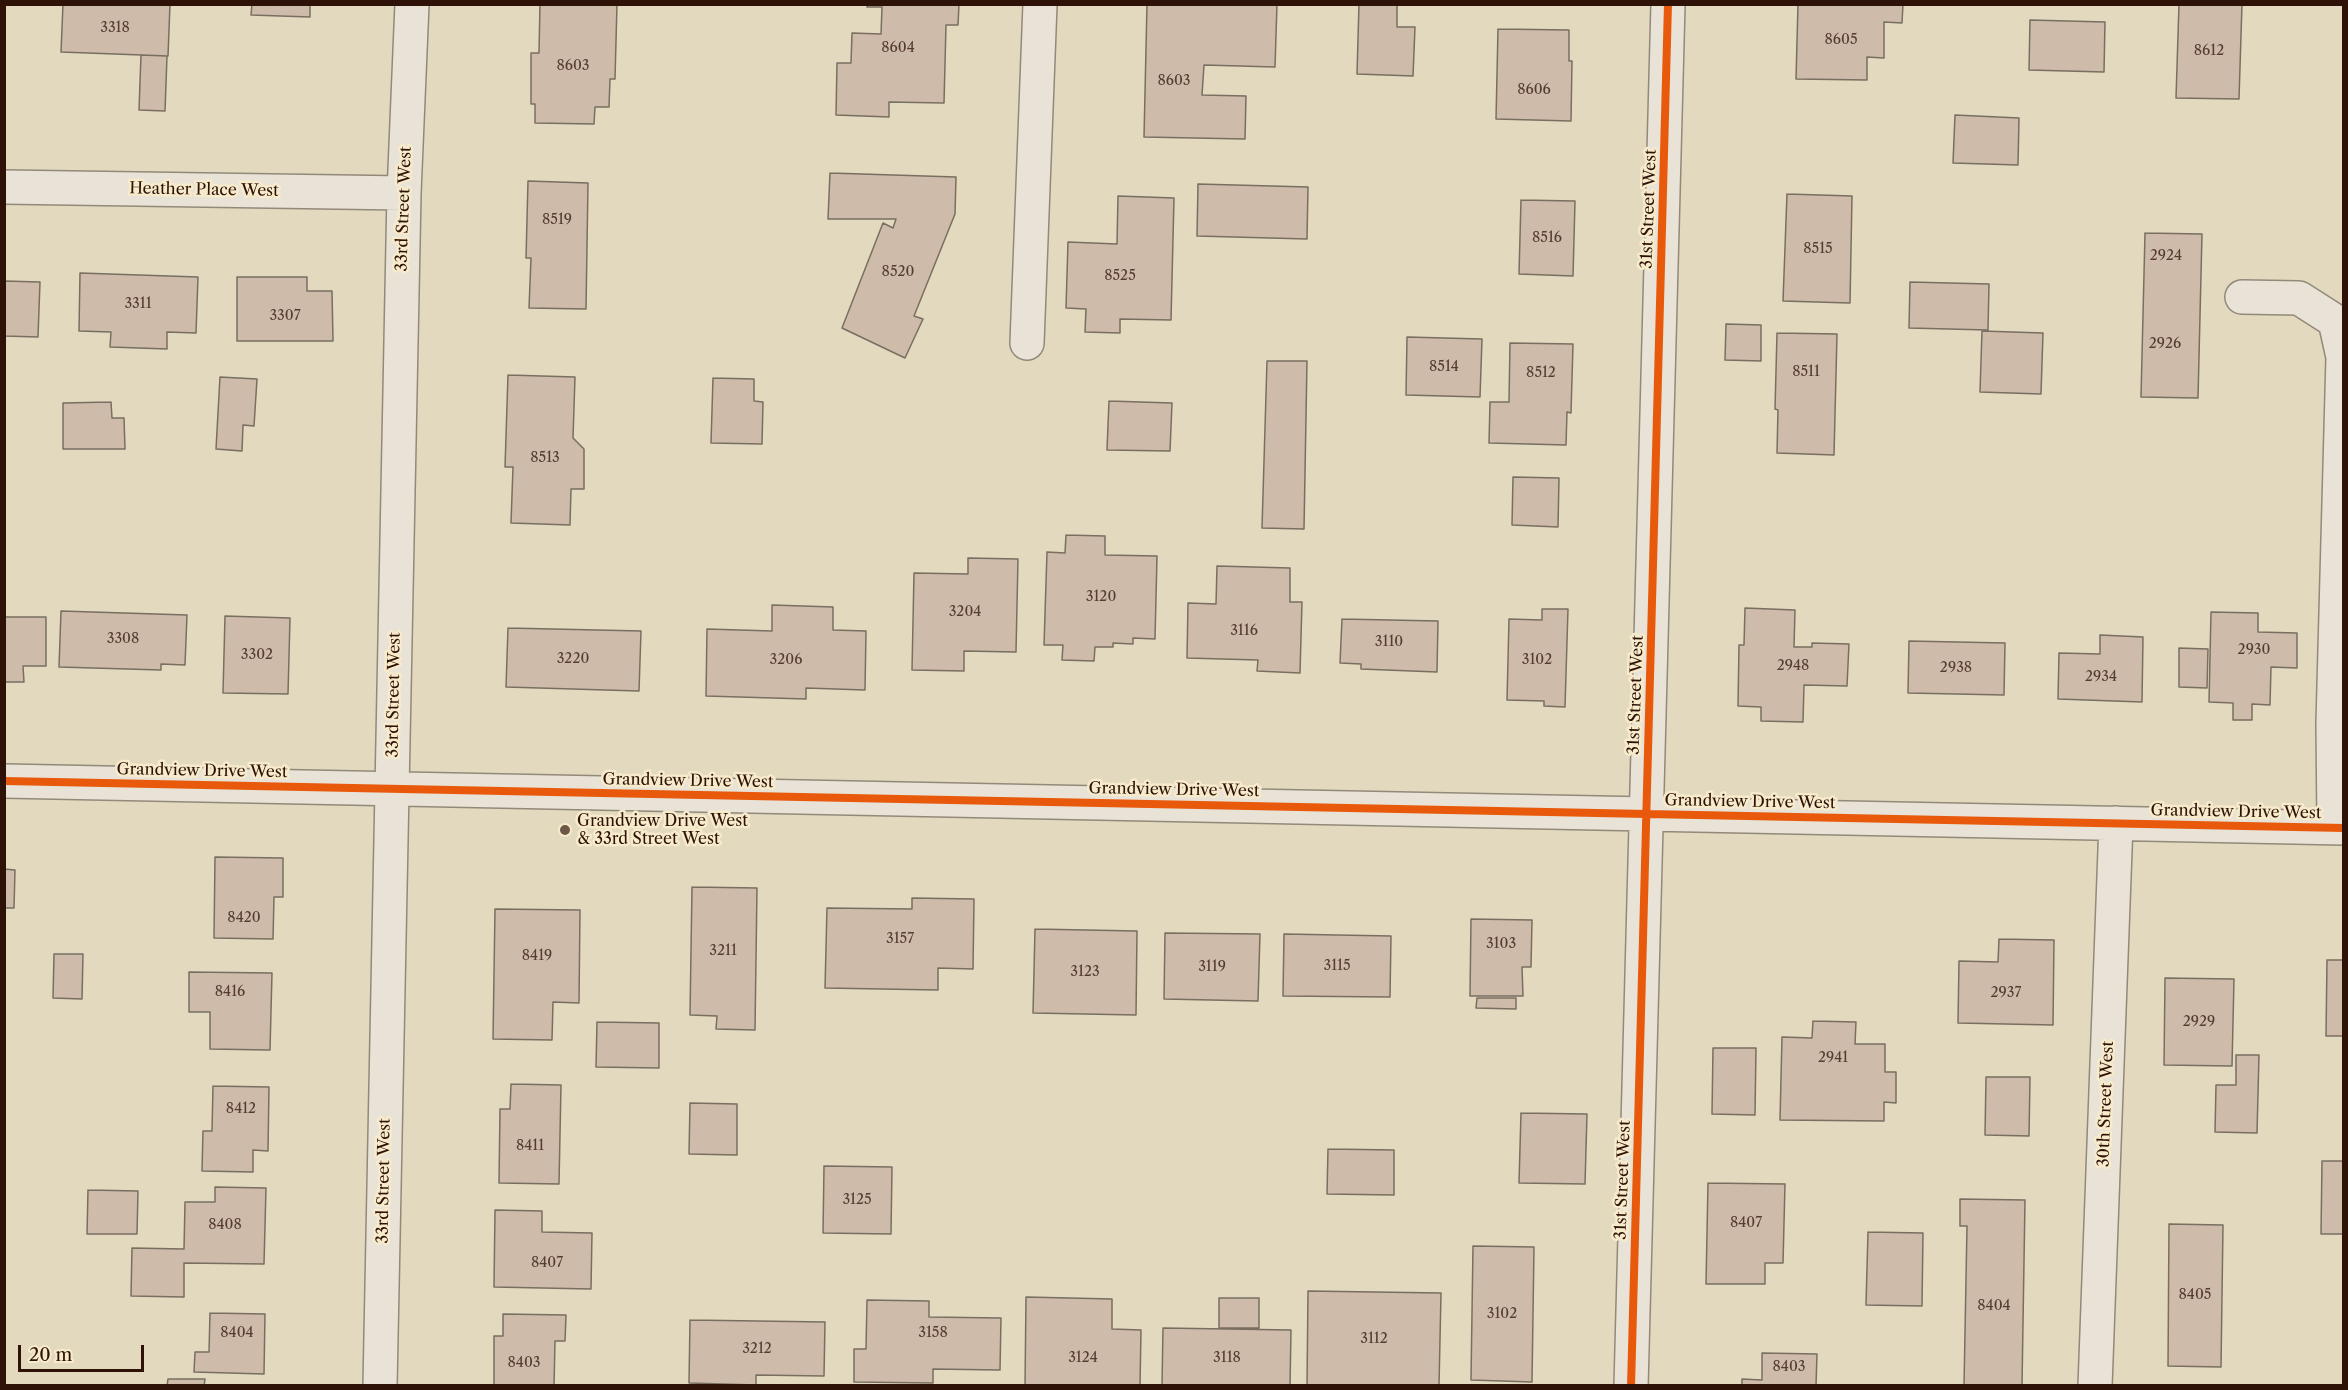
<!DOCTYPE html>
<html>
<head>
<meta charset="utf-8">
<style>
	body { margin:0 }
	#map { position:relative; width:2348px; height:1390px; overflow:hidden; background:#e3d9bf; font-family:"Libre Caslon Text",serif }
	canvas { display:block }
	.frame { position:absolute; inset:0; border:6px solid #2e1207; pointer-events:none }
	.scale { position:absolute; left:18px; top:1345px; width:126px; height:27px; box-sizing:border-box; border:3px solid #2e1207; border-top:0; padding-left:8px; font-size:18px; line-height:21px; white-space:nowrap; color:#2e1207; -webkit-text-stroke:4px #f7ebcc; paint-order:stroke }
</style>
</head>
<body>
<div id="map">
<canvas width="2348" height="1390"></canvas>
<div class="frame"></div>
<div class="scale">20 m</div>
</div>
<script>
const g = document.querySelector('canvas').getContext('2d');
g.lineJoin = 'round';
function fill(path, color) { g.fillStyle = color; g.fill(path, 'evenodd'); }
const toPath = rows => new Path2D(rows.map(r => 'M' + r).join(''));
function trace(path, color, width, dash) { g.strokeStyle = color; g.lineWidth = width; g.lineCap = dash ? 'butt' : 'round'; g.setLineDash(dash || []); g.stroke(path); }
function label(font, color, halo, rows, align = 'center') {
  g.font = font + ' "Libre Caslon Text",serif'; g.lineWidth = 5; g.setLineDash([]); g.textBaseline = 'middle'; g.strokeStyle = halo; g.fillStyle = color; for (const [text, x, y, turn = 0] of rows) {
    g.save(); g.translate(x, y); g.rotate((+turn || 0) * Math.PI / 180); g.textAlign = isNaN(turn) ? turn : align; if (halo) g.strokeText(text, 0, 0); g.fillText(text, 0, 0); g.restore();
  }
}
const building = toPath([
	[63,4,170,4,168,56,61,52,63,4],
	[252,4,310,4,310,17,251,15,252,4],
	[540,4,617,4,615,79,610,79,609,107,595,107,594,124,535,123,535,104,531,104,531,53,539,53,540,4],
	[867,4,959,4,958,25,946,25,944,103,889,102,889,117,836,115,837,63,851,63,852,33,881,34,882,7,867,7,867,4],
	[1147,4,1277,4,1275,67,1204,65,1202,95,1246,96,1245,139,1144,137,1147,4],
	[1359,4,1397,4,1397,27,1415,27,1413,76,1357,74,1359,4],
	[1798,4,1903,4,1902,23,1884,22,1884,58,1867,57,1867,80,1796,79,1798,4],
	[2179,4,2242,4,2239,99,2176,98,2179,4],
	[2030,20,2105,22,2104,72,2029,70,2030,20],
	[1498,29,1569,30,1569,61,1572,61,1571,121,1496,119,1498,29],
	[141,55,167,56,165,111,139,110,141,55],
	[1955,115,2019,118,2018,165,1953,163,1955,115],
	[830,173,956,177,955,214,914,316,923,319,905,358,842,328,883,223,893,228,896,219,828,219,830,173],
	[528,181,588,183,586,309,529,308,531,258,526,258,528,181],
	[1198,184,1308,187,1307,239,1197,236,1198,184],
	[1787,194,1852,196,1850,303,1783,301,1787,194],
	[1118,196,1174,198,1171,320,1120,319,1120,333,1085,332,1086,309,1066,308,1068,242,1117,244,1118,196],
	[1521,200,1575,201,1573,276,1519,274,1521,200],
	[2145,233,2202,234,2198,398,2141,397,2145,233],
	[80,273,198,277,196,333,167,332,167,349,110,347,111,332,79,331,80,273],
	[237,277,307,277,307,291,332,291,333,341,237,341,237,277],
	[4,281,40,282,38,337,4,336,4,281],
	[1910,282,1989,284,1988,330,1909,328,1910,282],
	[1726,324,1761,325,1761,361,1725,360,1726,324],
	[1982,331,2043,333,2041,394,1980,392,1982,331],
	[1777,333,1837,334,1834,455,1777,453,1778,410,1775,409,1777,333],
	[1407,337,1482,339,1480,397,1406,395,1407,337],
	[1510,343,1573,344,1571,413,1567,412,1566,445,1489,443,1490,402,1509,402,1510,343],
	[1267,361,1307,361,1304,529,1262,528,1267,361],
	[508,375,575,377,573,438,584,449,584,489,571,489,570,525,511,523,513,467,505,467,508,375],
	[220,377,257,379,254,426,243,425,242,451,216,449,220,377],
	[713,378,754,379,754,401,763,402,762,444,711,443,713,378],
	[1109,401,1172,403,1170,451,1107,450,1109,401],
	[111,402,112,418,124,418,125,449,63,449,63,403,111,402],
	[1513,477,1559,478,1558,527,1512,525,1513,477],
	[1066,535,1105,536,1105,555,1157,556,1155,639,1133,638,1133,644,1113,643,1113,647,1095,647,1094,661,1062,660,1063,645,1044,645,1047,552,1065,553,1066,535],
	[968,558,1018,559,1016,652,964,651,964,671,912,670,914,573,968,574,968,558],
	[1217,566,1290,568,1290,602,1302,602,1300,673,1257,671,1258,660,1187,658,1188,603,1216,604,1217,566],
	[772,605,833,607,833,630,866,631,865,690,806,688,806,699,706,696,707,629,772,631,772,605],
	[1745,608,1795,610,1794,647,1812,647,1812,643,1849,644,1847,686,1804,685,1803,722,1761,721,1761,707,1738,706,1739,645,1744,645,1745,608],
	[1542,609,1568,609,1565,707,1544,706,1544,701,1507,700,1509,619,1542,620,1542,609],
	[61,611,187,615,185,665,161,664,161,670,59,667,61,611],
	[2211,612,2258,613,2258,632,2297,633,2297,668,2271,667,2270,705,2252,704,2252,720,2233,720,2233,703,2209,702,2211,612],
	[225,616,290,618,288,694,223,693,225,616],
	[4,617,46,617,46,666,23,666,24,682,4,682,4,617],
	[1342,619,1438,621,1437,672,1361,669,1361,664,1340,663,1342,619],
	[508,628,641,631,639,691,506,687,508,628],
	[2100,635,2143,637,2142,702,2058,699,2059,653,2100,654,2100,635],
	[1909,641,2005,643,2004,695,1908,693,1909,641],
	[2179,648,2208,649,2207,688,2179,687,2179,648],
	[215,857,283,858,283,897,274,897,273,939,214,938,215,857],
	[4,869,15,870,14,908,4,908,4,869],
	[692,887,757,888,755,1030,716,1029,717,1016,690,1015,692,887],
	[912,898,974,899,973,969,938,968,938,990,825,988,827,908,912,909,912,898],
	[495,909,580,910,579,1003,553,1002,552,1040,493,1039,495,909],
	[1471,919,1532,920,1531,967,1522,967,1523,996,1470,996,1471,919],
	[1035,929,1137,931,1136,1015,1033,1013,1035,929],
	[1165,933,1260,934,1258,1001,1164,999,1165,933],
	[1284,934,1391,936,1390,997,1283,996,1284,934],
	[1999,939,2054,940,2053,1025,1958,1023,1959,961,1998,962,1999,939],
	[54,954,83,954,82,999,53,998,54,954],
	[2327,960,2344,960,2344,1036,2326,1036,2327,960],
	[189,972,272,973,270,1050,210,1049,210,1012,189,1012,189,972],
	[2165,978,2234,979,2232,1066,2164,1065,2165,978],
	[1477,998,1516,998,1516,1009,1476,1008,1477,998],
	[1813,1021,1856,1022,1855,1044,1885,1044,1885,1072,1896,1072,1896,1103,1884,1102,1884,1121,1780,1120,1782,1037,1812,1038,1813,1021],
	[597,1022,659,1023,659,1068,596,1067,597,1022],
	[1713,1048,1756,1048,1755,1115,1712,1114,1713,1048],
	[2236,1055,2259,1055,2257,1133,2215,1132,2216,1085,2236,1085,2236,1055],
	[1986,1077,2030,1077,2029,1136,1985,1135,1986,1077],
	[511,1084,561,1085,559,1184,499,1183,500,1109,510,1109,511,1084],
	[213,1086,269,1087,268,1151,253,1150,253,1172,202,1171,203,1131,212,1131,213,1086],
	[690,1103,737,1104,737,1155,689,1154,690,1103],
	[1521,1113,1587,1114,1585,1184,1519,1183,1521,1113],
	[1328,1149,1394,1150,1394,1195,1327,1194,1328,1149],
	[2322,1161,2344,1161,2344,1265,2343,1234,2321,1234,2322,1161],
	[824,1166,892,1167,891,1234,823,1233,824,1166],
	[1708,1183,1785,1184,1783,1263,1765,1263,1765,1284,1706,1284,1708,1183],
	[215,1187,266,1188,264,1264,184,1263,184,1297,131,1296,132,1248,184,1249,185,1202,215,1202,215,1187],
	[88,1190,138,1191,137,1234,87,1234,88,1190],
	[1960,1199,2025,1200,2022,1386,1964,1386,1967,1226,1960,1226,1960,1199],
	[495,1210,542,1211,542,1232,592,1233,591,1289,494,1287,495,1210],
	[2169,1224,2223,1225,2221,1367,2168,1366,2169,1224],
	[1868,1232,1923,1233,1922,1306,1866,1305,1868,1232],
	[1473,1246,1534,1247,1532,1382,1471,1380,1473,1246],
	[1308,1291,1441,1293,1439,1386,1307,1386,1308,1291],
	[1026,1297,1112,1299,1112,1329,1141,1330,1140,1386,1025,1386,1026,1297],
	[1219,1298,1259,1298,1259,1328,1219,1328,1219,1298],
	[867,1300,929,1301,929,1317,1001,1318,1000,1370,933,1369,933,1383,854,1382,854,1349,866,1349,867,1300],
	[210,1313,265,1314,264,1374,194,1372,195,1352,209,1352,210,1313],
	[503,1314,566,1315,565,1341,555,1341,554,1386,494,1386,494,1336,503,1336,503,1314],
	[690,1320,825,1322,824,1376,756,1375,756,1385,689,1383,690,1320],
	[1163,1328,1291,1330,1290,1386,1162,1386,1163,1328],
	[1762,1353,1817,1354,1816,1386,1742,1386,1742,1379,1762,1380,1762,1353],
	[168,1379,205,1379,204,1386,167,1386,168,1379]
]);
const minor = toPath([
	[4,187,404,193],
	[2242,297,2299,298,2335,321,2343,357,2333,723,2334,827],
	[1027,343,1040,4],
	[4,781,2344,828],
	[380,1386,404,193,412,4],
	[1631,1386,1668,4],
	[2095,1386,2116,823]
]);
const cycleway = toPath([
	[4,781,2344,828],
	[1631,1386,1668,4]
]);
const markers = [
	[565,830,6,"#6d5847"]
];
const numberNames = [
	["3318",115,28],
	["8605",1841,40],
	["8604",898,48],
	["8612",2209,51],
	["8603",573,66],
	["8603",1174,81],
	["8606",1534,90],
	["8519",557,220],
	["8516",1547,238],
	["8515",1818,249],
	["2924",2166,256],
	["8520",898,272],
	["8525",1120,276],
	["3311",138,304],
	["3307",285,316],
	["2926",2165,344],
	["8514",1444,367],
	["8511",1806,372],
	["8512",1541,373],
	["8513",545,458],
	["3120",1101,597],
	["3204",965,612],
	["3116",1244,631],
	["3308",123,639],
	["3110",1389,642],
	["2930",2254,650],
	["3302",257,655],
	["3220",573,659],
	["3206",786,660],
	["3102",1537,660],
	["2948",1793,666],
	["2938",1956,668],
	["2934",2101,677],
	["8420",244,918],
	["3157",900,939],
	["3103",1501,944],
	["3211",723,951],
	["8419",537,956],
	["3115",1337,966],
	["3119",1212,967],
	["3123",1085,972],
	["8416",230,992],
	["2937",2006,993],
	["2929",2199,1022],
	["2941",1833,1058],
	["8412",241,1109],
	["8411",530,1146],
	["3125",857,1200],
	["8407",1746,1223],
	["8408",225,1225],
	["8407",547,1263],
	["8405",2195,1295],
	["8404",1994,1306],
	["3102",1502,1314],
	["8404",237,1333],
	["3158",933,1333],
	["3112",1374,1339],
	["3212",757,1349],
	["3124",1083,1358],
	["3118",1227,1358],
	["8403",524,1363],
	["8403",1789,1367]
];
const streetNames = [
	["Heather Place West",204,190,1],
	["33rd Street West",404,209,-88],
	["31st Street West",1649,209,-88],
	["33rd Street West",394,695,-89],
	["31st Street West",1636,695,-88],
	["Grandview Drive West",202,771,1],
	["Grandview Drive West",688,781,1],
	["Grandview Drive West",1174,790,1],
	["Grandview Drive West",1750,802,1],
	["Grandview Drive West",2236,812,1],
	["30th Street West",2106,1104,-88],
	["31st Street West",1623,1180,-88],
	["33rd Street West",384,1181,-89]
];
const poiNames = [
	["Grandview Drive West",577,821],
	["& 33rd Street West",577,839]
];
fill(building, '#cebbaa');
trace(building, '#786f61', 1.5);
trace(minor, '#928979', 36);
trace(minor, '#e8e3d6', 33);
trace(cycleway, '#e8590c', 8);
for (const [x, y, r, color] of markers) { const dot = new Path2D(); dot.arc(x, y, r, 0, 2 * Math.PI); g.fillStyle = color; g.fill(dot); trace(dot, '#f7ebcc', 2); }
label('14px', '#563c30', null, numberNames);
label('16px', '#2e1207', '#f7ebcc', streetNames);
label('16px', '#2e1207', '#f7ebcc', poiNames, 'left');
</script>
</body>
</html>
